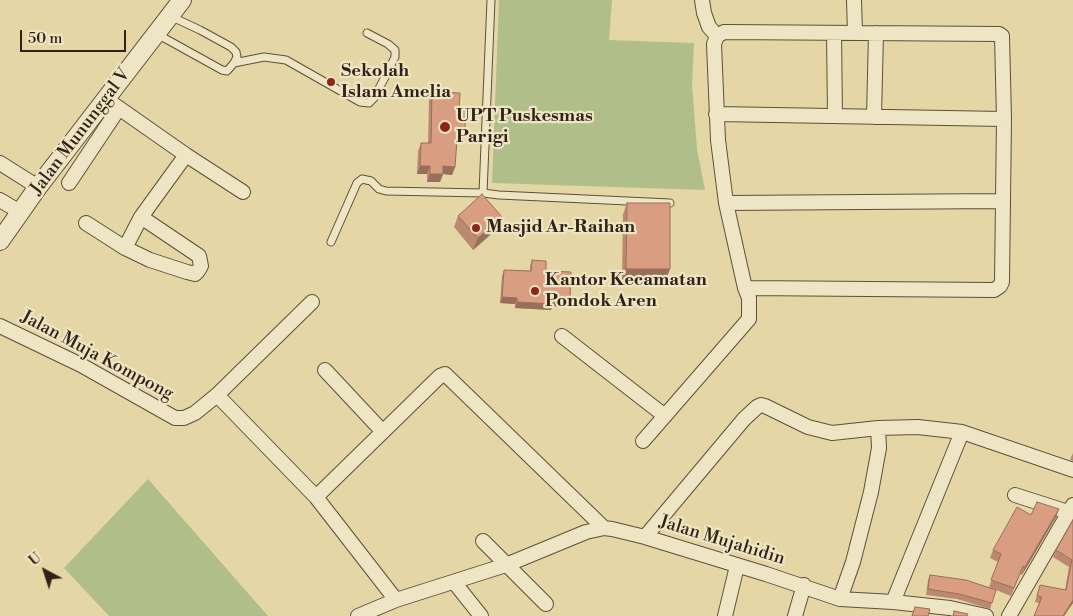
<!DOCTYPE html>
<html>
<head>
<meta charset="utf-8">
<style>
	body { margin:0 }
	#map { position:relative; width:1073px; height:616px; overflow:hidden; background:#e5d7a5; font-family:"Libre Bodoni",serif }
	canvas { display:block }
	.north { position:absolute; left:20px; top:546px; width:50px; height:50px; -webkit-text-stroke:4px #eee5c4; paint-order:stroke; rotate:320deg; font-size:14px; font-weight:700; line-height:20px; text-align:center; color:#312216 }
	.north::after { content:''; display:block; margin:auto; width:18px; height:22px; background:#312216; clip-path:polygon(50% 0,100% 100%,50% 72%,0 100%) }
	.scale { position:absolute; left:20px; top:30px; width:106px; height:22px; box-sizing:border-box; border:2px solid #312216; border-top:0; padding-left:6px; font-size:15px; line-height:18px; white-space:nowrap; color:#312216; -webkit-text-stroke:4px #eee5c4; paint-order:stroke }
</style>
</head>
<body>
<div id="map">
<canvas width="1073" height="616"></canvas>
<div class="north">U</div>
<div class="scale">50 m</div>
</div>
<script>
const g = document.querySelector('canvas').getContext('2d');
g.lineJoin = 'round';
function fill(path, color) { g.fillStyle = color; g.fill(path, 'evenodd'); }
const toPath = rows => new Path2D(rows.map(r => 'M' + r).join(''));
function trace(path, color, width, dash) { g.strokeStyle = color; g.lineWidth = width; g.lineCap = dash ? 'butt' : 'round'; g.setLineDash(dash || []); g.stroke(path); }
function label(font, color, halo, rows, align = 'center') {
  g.font = font + ' "Libre Bodoni",serif'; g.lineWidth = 4.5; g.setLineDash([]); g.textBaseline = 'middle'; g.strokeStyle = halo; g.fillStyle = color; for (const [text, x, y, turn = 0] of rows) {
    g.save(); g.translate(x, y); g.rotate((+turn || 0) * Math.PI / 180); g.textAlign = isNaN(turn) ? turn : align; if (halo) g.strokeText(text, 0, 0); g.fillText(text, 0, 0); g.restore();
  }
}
const green = toPath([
	[499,0,612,0,609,40,694,43,692,84,697,149,705,190,492,183],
	[148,479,268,616,109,616,64,568]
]);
const service = toPath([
	[157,34,222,70,227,71,234,63,237,57,236,52,231,47,200,30,170,16],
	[234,63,264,57,286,60,360,102,369,103,374,98,384,79,395,57,395,50,388,44,367,33],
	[483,193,491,0],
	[331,242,357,183,362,179,371,181,379,189,386,191,483,193,499,195,670,203]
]);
const minor = toPath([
	[702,0,704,13,709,27,717,36],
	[854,0,855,33],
	[724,32,999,34,1002,36,1004,119,1002,282,1000,286,994,290,745,288,726,203,718,140,714,44,717,36,724,32],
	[834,33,835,116],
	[106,99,186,155,243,192],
	[716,114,1004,119],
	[874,117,876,33],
	[0,163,38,187],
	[69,183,119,108],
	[0,200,20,212],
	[726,203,1002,201],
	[86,223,125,248,150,260,187,272,195,274,198,271,201,266,199,256,141,217],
	[125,248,141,217,186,155],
	[0,326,81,365,175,418,184,418,195,413,217,395,312,302],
	[562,336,665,416],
	[325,370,383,432],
	[217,395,316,497,396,600],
	[643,441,749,319,749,298,745,288],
	[1015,495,1068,512],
	[316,497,440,376,445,374,604,528],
	[645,537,744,419,757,407,761,405,765,406,808,427,832,433,878,428,918,427,962,432,1073,470],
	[483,541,546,604],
	[454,582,481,616],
	[840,599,853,562,871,492,879,448,878,428],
	[893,602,962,432],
	[358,616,396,600,506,565,586,532,604,528,612,529,645,537,766,574,840,599,893,602,950,608,986,616],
	[725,616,737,566],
	[795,616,804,585],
	[1009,616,1073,505]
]);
const tertiary = toPath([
	[0,241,38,187,182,0]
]);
const wall = toPath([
	[432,92,459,110,465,127,462,135,457,135,455,167,452,175,443,174,440,182,427,182,427,174,417,174,418,151,421,143,428,143,429,100],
	[627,203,666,280,622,280,623,214],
	[458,216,502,217,498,228,473,250,454,227],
	[532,260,546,271,570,301,567,307,553,306,551,310,515,308,515,304,500,303,502,276,504,270,530,271,530,266],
	[1073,453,1073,461,1070,460],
	[1059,509,1056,517,1022,575,1020,574,1011,596,996,590,990,609,957,599,926,595,928,580,930,575,989,587,998,562,990,558,993,550,1031,515],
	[1073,520,1073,603,1064,616,1034,616,1039,603,1035,602,1040,585,1065,590,1069,567,1053,557,1056,550]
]);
const shadedWall = toPath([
	[458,127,465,127,462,135,455,135],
	[420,166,430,166,427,174,417,174],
	[443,166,455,167,452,175,443,174,440,182,427,182,430,174],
	[502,217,498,228,473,250,478,238],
	[626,269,670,269,666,280,622,280],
	[502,297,517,298,515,304,500,303],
	[554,300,570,301,567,307,553,306,551,310,515,308,517,302],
	[1059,509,1056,517,1022,575,1025,567],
	[1073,600,1073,603,1064,616,1063,616]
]);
const building = toPath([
	[432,92,460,93,459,110,466,110,465,127,458,127,455,167,443,166,443,174,430,174,430,166,420,166,421,143,431,143,432,92],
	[482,194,502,217,478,238,458,216,482,194],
	[627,203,670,203,670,269,626,269,627,203],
	[532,260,546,261,546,271,571,272,570,301,554,300,553,304,517,302,517,298,502,297,504,270,531,271,532,260],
	[1037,502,1059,509,1025,567,1023,566,1014,588,991,580,1001,554,993,550,1017,507,1031,515,1037,502],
	[1073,520,1073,600,1063,616,1034,616,1042,597,1037,596,1040,585,1066,590,1072,560,1056,550,1073,520],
	[930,575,966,580,996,590,992,603,959,594,928,589,930,575],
	[915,607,930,609,928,616,912,616,915,607],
	[954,611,968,614,967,616,953,616,954,611]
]);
const markers = [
	[331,82,5,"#8f2418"],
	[445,127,6,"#8f2418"],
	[476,228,5,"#8f2418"],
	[535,291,5,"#8f2418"]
];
const poiNames = [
	["Sekolah",341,72],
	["Islam Amelia",341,93],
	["UPT Puskesmas",456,117],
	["Parigi",456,138],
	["Masjid Ar-Raihan",486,228],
	["Kantor Kecamatan",545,281],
	["Pondok Aren",545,302]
];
const streetNames = [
	["Jalan Mununggal V",81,132,-53],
	["Jalan Muja Kompong",97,356,28],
	["Jalan Mujahidin",722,541,17]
];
fill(green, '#b0bf8a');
trace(service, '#5e4f3a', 9);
trace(minor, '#5e4f3a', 16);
trace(tertiary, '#5e4f3a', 20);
trace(service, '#eee5c4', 7);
trace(minor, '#eee5c4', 14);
trace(tertiary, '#eee5c4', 18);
fill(wall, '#bb8870');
fill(shadedWall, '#986f5b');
fill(building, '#d99e82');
trace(building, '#986f5b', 1);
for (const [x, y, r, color] of markers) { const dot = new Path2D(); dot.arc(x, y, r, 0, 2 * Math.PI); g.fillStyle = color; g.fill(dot); trace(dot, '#eee5c4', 2); }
label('bold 18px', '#312216', '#eee5c4', poiNames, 'left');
label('18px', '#312216', '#eee5c4', streetNames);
</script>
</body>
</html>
